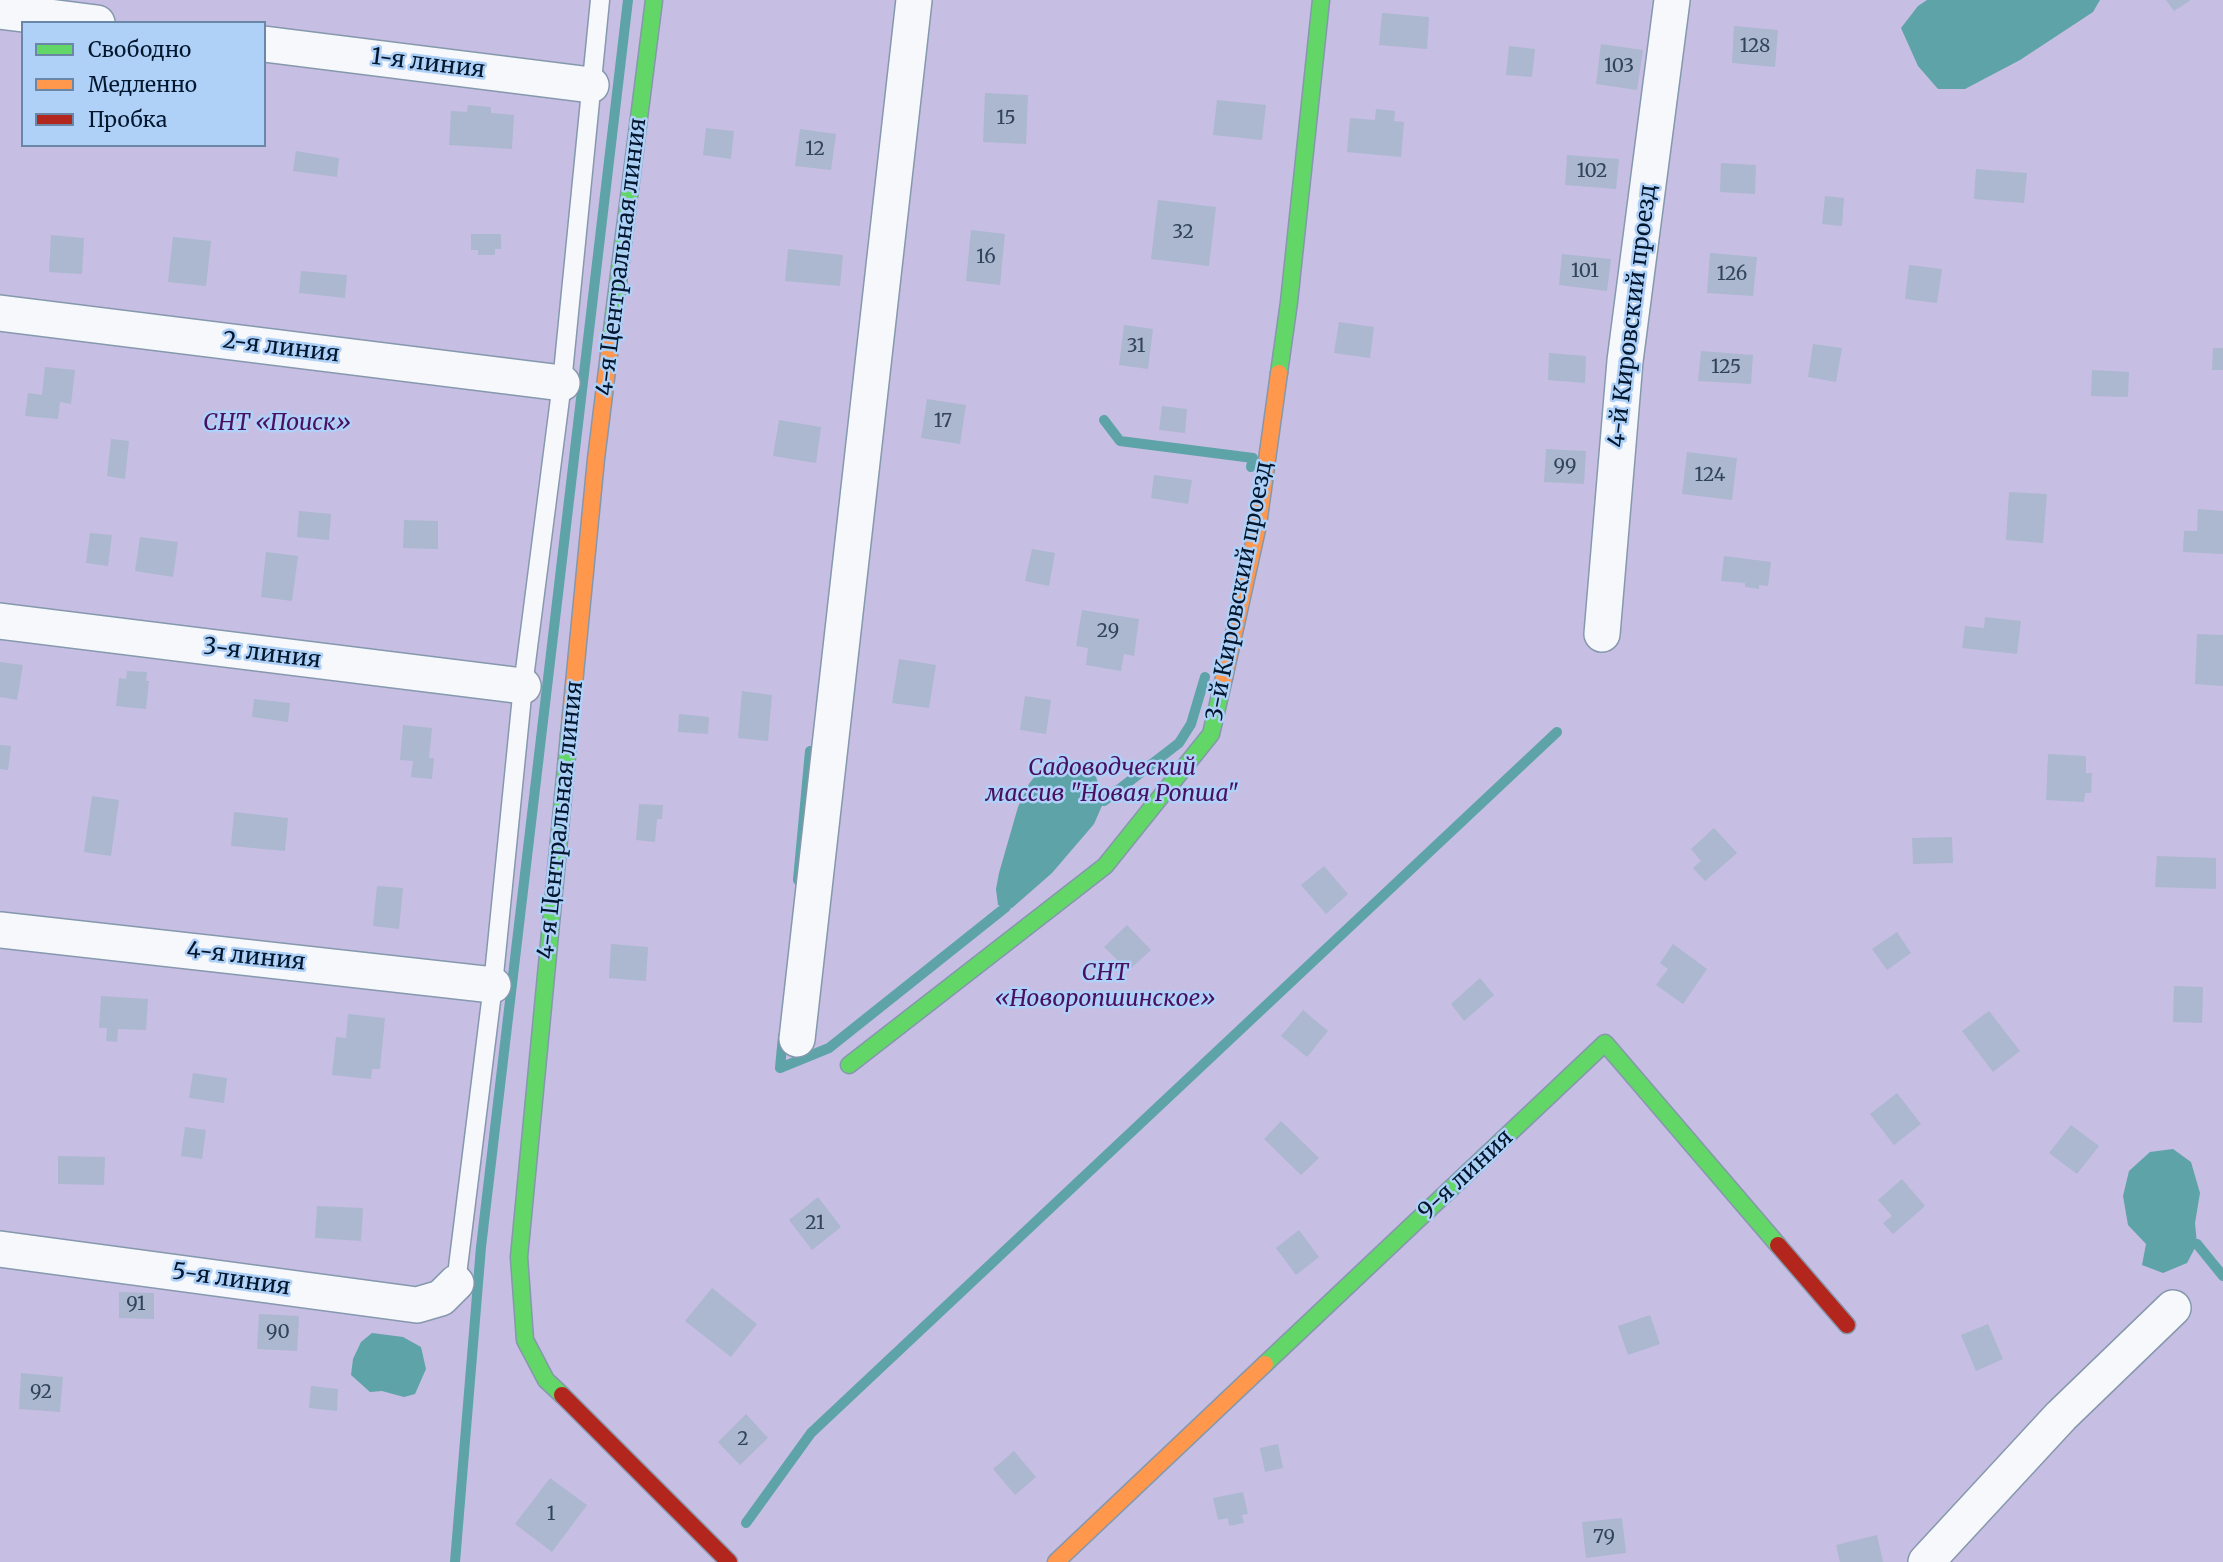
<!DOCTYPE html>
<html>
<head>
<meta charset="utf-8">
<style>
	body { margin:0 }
	#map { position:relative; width:2223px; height:1562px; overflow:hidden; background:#c0d2e7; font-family:Merriweather,serif }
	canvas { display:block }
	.legend { position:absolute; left:21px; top:21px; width:245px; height:126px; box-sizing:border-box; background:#afd1f8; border:2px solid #6a87a7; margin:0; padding:9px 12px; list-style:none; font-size:21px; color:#02172e }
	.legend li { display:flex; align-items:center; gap:14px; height:35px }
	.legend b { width:35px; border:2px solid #6a87a7 }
</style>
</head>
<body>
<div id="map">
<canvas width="2223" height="1562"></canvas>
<ul class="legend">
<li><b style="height:9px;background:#63d668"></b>Свободно</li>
<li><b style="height:9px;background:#ff974d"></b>Медленно</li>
<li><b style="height:9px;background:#b3261e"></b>Пробка</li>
</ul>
</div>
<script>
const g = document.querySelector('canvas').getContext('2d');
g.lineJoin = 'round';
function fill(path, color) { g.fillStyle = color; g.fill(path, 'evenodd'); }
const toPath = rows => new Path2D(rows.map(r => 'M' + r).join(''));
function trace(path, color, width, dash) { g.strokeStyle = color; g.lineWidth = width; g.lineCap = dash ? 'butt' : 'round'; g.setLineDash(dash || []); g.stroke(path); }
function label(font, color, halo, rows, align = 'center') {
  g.font = font + ' Merriweather,serif'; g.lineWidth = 5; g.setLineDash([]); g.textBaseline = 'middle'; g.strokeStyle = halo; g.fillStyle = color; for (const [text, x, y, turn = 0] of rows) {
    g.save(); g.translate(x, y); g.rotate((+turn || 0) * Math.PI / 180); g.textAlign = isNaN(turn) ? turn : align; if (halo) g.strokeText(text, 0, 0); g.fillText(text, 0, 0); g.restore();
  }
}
const green = toPath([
	[0,0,2223,0,2223,1562,0,1562],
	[23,23,264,23,264,145,23,145]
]);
const water = toPath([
	[1927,0,2100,0,2093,12,2020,60,1965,89,1938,89,1918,66,1901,28,1918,6],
	[1060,760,1078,764,1096,777,1104,801,1094,824,1052,873,1012,908,998,905,996,889,999,873,1018,807,1029,784,1041,768],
	[2173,1149,2191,1162,2200,1193,2195,1223,2197,1244,2187,1263,2163,1273,2142,1265,2146,1244,2128,1225,2123,1196,2129,1171,2150,1152],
	[372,1333,403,1337,421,1347,426,1369,415,1394,404,1397,382,1391,370,1392,351,1375,353,1359,361,1342]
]);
const stream = toPath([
	[1104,420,1120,441,1253,458,1251,467],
	[1104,801,1179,743,1191,724,1205,677],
	[798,880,810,751],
	[783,1036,780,1068,829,1048,1006,907],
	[2197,1244,2223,1276],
	[746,1523,811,1433,1557,732],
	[455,1562,481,1247,628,0]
]);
const building = toPath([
	[2166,0,2191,0,2174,11],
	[1382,13,1429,17,1427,49,1379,45],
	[1734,26,1778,30,1775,67,1732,63],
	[1601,44,1643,50,1637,90,1596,84],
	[1509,46,1535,49,1532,77,1506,75],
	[985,93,1028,95,1026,144,983,142],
	[1217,100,1266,105,1262,140,1213,135],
	[468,105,491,107,491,113,514,115,512,149,449,145,451,111,467,112],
	[1376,109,1395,111,1394,121,1404,122,1401,157,1347,152,1350,118,1375,120],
	[706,128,734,131,731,159,703,155],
	[800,129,836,134,831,170,795,166],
	[296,151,339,158,337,177,293,171],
	[1567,155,1619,159,1616,189,1565,185],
	[1721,163,1756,165,1755,194,1720,192],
	[1976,169,2027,173,2024,203,1974,199],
	[1825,196,1844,198,1842,226,1822,224],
	[1158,200,1216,207,1209,266,1151,259],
	[971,230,1005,234,1000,285,966,281],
	[471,234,501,234,501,249,495,249,495,255,478,255,478,250,471,250],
	[51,235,84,238,82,274,49,272],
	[173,237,211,241,206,286,168,282],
	[788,249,843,255,840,286,785,281],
	[1710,253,1757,257,1753,296,1707,293],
	[1562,254,1611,259,1607,291,1559,285],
	[1909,265,1942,269,1937,303,1905,299],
	[301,271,347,275,345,298,299,293],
	[1339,322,1374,327,1370,358,1334,353],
	[1124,325,1153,329,1148,369,1119,365],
	[1813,344,1842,348,1836,382,1808,377],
	[2213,348,2223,348,2223,370,2212,370],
	[1701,351,1753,355,1751,384,1698,381],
	[1549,353,1586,356,1585,383,1548,380],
	[45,367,75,370,71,404,60,402,58,419,25,416,28,393,42,395],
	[2092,370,2129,372,2128,397,2091,396],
	[927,399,966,405,960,444,921,438],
	[1162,406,1187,409,1185,433,1159,430],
	[779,420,821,427,816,463,773,456],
	[111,439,129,441,125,479,107,476],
	[1546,449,1586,451,1584,484,1544,482],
	[1687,452,1737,458,1732,500,1682,494],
	[1154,475,1192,480,1188,504,1151,498],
	[2009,492,2047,494,2043,543,2006,540],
	[2198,509,2223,511,2223,554,2183,552,2184,531,2197,531],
	[299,511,331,514,329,540,297,537],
	[404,520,438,521,438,549,403,548],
	[90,533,112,535,108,566,86,563],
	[140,537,178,542,173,577,135,571],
	[1032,549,1055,553,1049,586,1025,581],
	[266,552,298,556,292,601,261,597],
	[1724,556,1771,562,1768,586,1759,585,1759,589,1745,587,1745,583,1721,581],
	[1082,610,1139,619,1134,656,1124,654,1121,671,1086,665,1088,648,1076,646],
	[1985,617,2021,621,2017,654,1962,648,1965,626,1984,628],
	[2197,634,2223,635,2223,686,2195,684],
	[899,659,936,665,929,708,892,703],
	[0,662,23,665,17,700,0,697],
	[127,671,147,672,146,681,149,681,146,709,116,706,119,678,126,679],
	[742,691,772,695,768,741,738,738],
	[1025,696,1051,700,1046,734,1020,730],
	[254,699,290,703,288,722,252,717],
	[679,714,709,717,708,734,678,732],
	[403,725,432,728,429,758,434,758,432,779,411,777,413,761,400,760],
	[0,745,11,746,8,770,0,769],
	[2048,754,2086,756,2086,773,2092,773,2091,793,2085,793,2084,802,2046,800],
	[92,796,119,800,111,856,84,852],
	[639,804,663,805,662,819,657,819,655,842,636,840],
	[234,812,288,818,285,851,231,846],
	[1714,828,1737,853,1705,881,1693,868,1701,861,1691,849],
	[1952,837,1953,863,1913,864,1912,838],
	[2157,856,2216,858,2216,889,2155,887],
	[1324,866,1348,894,1326,914,1301,885],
	[377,886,403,888,399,929,373,926],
	[1127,925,1151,950,1128,971,1104,947],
	[1897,932,1911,953,1887,970,1872,949],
	[611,944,648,947,646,981,609,978],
	[1673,944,1707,969,1683,1004,1656,985,1668,969,1660,963],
	[1480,978,1494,995,1464,1021,1451,1004],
	[2174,986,2203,987,2202,1023,2173,1022],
	[101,996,148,999,146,1030,118,1029,117,1042,106,1041,107,1028,99,1028],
	[1303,1010,1328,1031,1307,1057,1281,1036],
	[1989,1011,2020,1051,1993,1072,1962,1031],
	[348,1014,385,1018,380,1069,372,1069,371,1079,332,1075,336,1037,346,1038],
	[193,1073,227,1078,224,1103,189,1098],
	[1897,1093,1921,1124,1894,1145,1870,1114],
	[1281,1121,1319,1158,1301,1175,1264,1139],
	[2071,1125,2099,1146,2077,1174,2049,1153],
	[185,1127,206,1130,202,1159,181,1156],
	[58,1156,105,1157,104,1185,58,1184],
	[1902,1179,1925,1206,1893,1234,1883,1223,1892,1216,1878,1200],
	[818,1197,841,1227,812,1250,789,1220],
	[317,1206,363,1208,361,1241,315,1238],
	[1299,1230,1319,1257,1296,1275,1276,1248],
	[712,1288,757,1324,731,1357,685,1321],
	[119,1292,154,1293,154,1319,119,1318],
	[259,1314,299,1316,297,1351,257,1349],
	[1650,1315,1660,1344,1628,1355,1618,1326],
	[1988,1324,2003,1359,1976,1371,1961,1335],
	[21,1373,63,1377,60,1412,19,1409],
	[311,1386,338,1389,337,1411,309,1408],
	[746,1414,768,1438,740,1465,718,1442],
	[1278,1444,1283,1468,1265,1472,1260,1448],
	[1014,1451,1036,1477,1015,1495,993,1469],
	[550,1478,587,1505,552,1552,515,1524],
	[1243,1492,1248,1514,1242,1515,1244,1523,1229,1526,1228,1518,1218,1520,1213,1498],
	[1622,1518,1626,1553,1586,1558,1582,1522],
	[1877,1535,1883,1562,1840,1562,1836,1545]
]);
const lane = toPath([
	[456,1283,493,985,523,686,562,383,600,0]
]);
const street = toPath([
	[0,11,97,23],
	[264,44,591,85],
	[0,313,562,383],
	[0,621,523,686],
	[1602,634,1625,361,1672,0],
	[0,930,493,985],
	[797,1039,914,0],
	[0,1249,417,1305,441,1298,456,1283],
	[1926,1562,2061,1416,2173,1308]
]);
const fast = toPath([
	[611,338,654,0],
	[1279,373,1289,302,1321,0],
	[849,1065,1105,866,1211,734,1224,678],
	[1265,1364,1605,1043,1778,1245],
	[562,1395,546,1380,525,1340,519,1257,569,735]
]);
const slow = toPath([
	[1224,678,1258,525,1279,373],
	[569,735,596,459,611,338],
	[1056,1562,1265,1364]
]);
const jam = toPath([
	[1778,1245,1847,1325],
	[562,1395,729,1562]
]);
const numberNames = [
	["128",1755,47],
	["103",1619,67],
	["15",1006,119],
	["12",815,150],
	["102",1592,172],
	["32",1183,233],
	["16",986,258],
	["101",1585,272],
	["126",1732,275],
	["31",1136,347],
	["125",1726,368],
	["17",943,422],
	["99",1565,467],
	["124",1710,476],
	["29",1108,632],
	["21",815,1224],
	["91",136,1305],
	["90",278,1333],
	["92",41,1393],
	["2",743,1440],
	["1",551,1515],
	["79",1604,1538]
];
const streetNames = [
	["1-я линия",428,64,7],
	["4-я Центральная линия",622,257,-83],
	["4-й Кировский проезд",1633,316,-83],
	["2-я линия",281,348,7],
	["3-й Кировский проезд",1240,591,-79],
	["3-я линия",262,654,7],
	["4-я Центральная линия",561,820,-84],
	["4-я линия",246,957,6],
	["9-я линия",1466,1175,-43],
	["5-я линия",231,1280,8]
];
const parkNames = [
	["СНТ «Поиск»",277,423],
	["Садоводческий",1112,768],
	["массив \"Новая Ропша\"",1112,794],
	["СНТ",1105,973],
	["«Новоропшинское»",1105,999]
];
fill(green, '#c7bee3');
fill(water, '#5da3a8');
trace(stream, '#5da3a8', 10);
fill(building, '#abb8d0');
trace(lane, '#8598ad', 21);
trace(street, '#8598ad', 38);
trace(fast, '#8598ad', 19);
trace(slow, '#8598ad', 19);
trace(jam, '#8598ad', 19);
trace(lane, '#f6f8fb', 18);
trace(street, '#f6f8fb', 35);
trace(fast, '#63d668', 16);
trace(slow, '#ff974d', 16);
trace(jam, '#b3261e', 16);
label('19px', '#31445b', null, numberNames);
label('23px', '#02172e', '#afd1f8', streetNames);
label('italic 23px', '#491062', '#afd1f8', parkNames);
</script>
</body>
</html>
